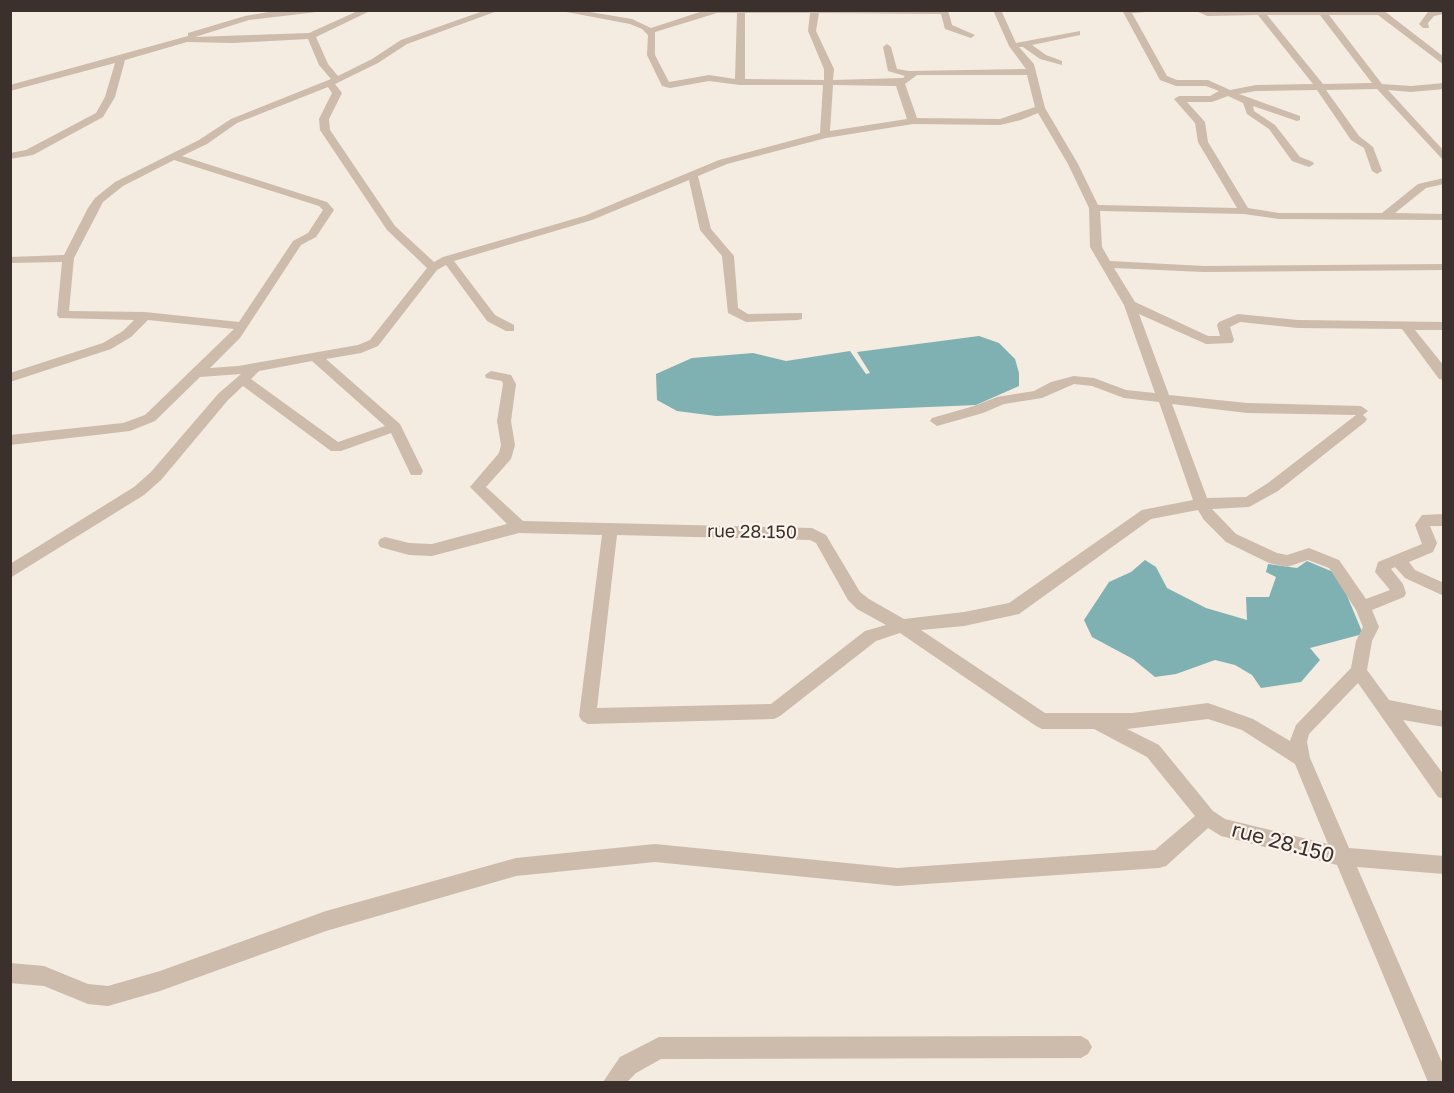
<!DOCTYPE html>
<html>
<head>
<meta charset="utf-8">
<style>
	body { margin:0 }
	#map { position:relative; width:1454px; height:1093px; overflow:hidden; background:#f4ebe1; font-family:"Golos Text",sans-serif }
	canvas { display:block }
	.frame { position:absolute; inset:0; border:12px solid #3b302b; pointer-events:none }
</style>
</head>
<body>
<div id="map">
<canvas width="1454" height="1093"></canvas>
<div class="frame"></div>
</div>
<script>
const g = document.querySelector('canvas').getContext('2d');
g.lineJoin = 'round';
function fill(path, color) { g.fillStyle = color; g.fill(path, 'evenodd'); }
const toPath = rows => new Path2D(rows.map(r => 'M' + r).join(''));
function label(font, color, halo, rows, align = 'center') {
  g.font = font + ' "Golos Text",sans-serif'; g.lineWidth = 4.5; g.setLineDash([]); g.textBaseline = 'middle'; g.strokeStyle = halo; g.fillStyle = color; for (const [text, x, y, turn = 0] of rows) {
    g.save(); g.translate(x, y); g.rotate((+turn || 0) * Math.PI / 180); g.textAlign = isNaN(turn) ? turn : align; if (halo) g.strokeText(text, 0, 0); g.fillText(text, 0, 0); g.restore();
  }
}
const water = toPath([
	[979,336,999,343,1015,359,1019,373,1019,386,976,405,716,416,677,411,657,400,656,374,692,358,753,353,786,361,850,351,866,374,870,373,857,352],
	[1145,560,1156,567,1167,588,1206,608,1247,620,1246,597,1269,597,1276,577,1266,572,1268,564,1297,568,1307,561,1338,574,1363,634,1310,648,1320,660,1301,682,1261,688,1252,675,1235,665,1215,660,1176,674,1155,677,1133,659,1092,637,1084,620,1109,582,1131,572]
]);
const minor = toPath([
	[281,10,334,10,249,20,195,37,309,33,360,10,372,10,316,37,328,64,338,76,372,59,401,40,486,10,500,10,407,44,378,63,335,84,342,93,329,119,330,130,395,226,434,262,443,257,584,216,719,160,820,133,823,85,740,85,709,81,670,88,662,86,647,55,648,35,642,29,630,24,556,10,578,10,632,19,651,28,706,10,948,10,952,25,975,35,971,38,945,29,941,14,819,13,816,31,834,69,833,80,903,78,905,76,888,71,883,47,887,44,891,47,897,69,909,71,1026,69,1009,46,993,10,1001,10,1016,43,1080,31,1080,35,1032,45,1046,55,1062,61,1062,65,1040,59,1023,47,1019,47,1034,64,1045,108,1078,164,1098,205,1237,208,1198,142,1195,123,1174,99,1179,96,1210,96,1219,91,1206,86,1176,86,1160,80,1122,10,1173,10,1132,13,1167,76,1177,80,1208,80,1230,90,1256,85,1313,84,1258,15,1207,16,1194,10,1383,10,1444,57,1444,65,1378,15,1329,15,1382,84,1411,86,1444,83,1444,89,1411,92,1388,90,1444,151,1444,161,1377,89,1326,90,1359,136,1373,147,1382,171,1377,174,1372,171,1364,148,1351,140,1317,90,1256,91,1239,94,1300,116,1300,120,1297,121,1253,106,1254,111,1275,125,1300,157,1313,162,1314,164,1309,167,1292,161,1269,129,1247,114,1243,103,1228,96,1212,102,1187,102,1205,122,1208,142,1248,208,1279,213,1382,213,1418,184,1444,178,1444,184,1426,188,1395,213,1444,214,1444,220,1279,219,1244,214,1100,211,1102,247,1110,261,1204,266,1444,264,1444,270,1204,272,1114,268,1135,302,1208,336,1220,336,1217,325,1219,322,1238,314,1298,320,1444,322,1444,330,1415,330,1444,366,1444,380,1439,379,1402,329,1298,328,1240,322,1230,327,1234,340,1232,343,1206,344,1139,314,1169,395,1247,403,1361,406,1368,411,1363,415,1367,419,1365,422,1278,491,1249,507,1212,509,1236,534,1277,553,1287,555,1309,548,1339,560,1366,599,1390,590,1375,572,1378,562,1422,544,1415,525,1422,515,1444,514,1444,526,1430,526,1437,543,1433,552,1409,562,1415,570,1444,583,1444,596,1405,578,1395,567,1391,569,1403,584,1406,593,1404,597,1372,610,1379,627,1372,641,1367,670,1389,700,1444,711,1444,727,1403,720,1444,775,1444,799,1438,797,1358,683,1309,734,1307,742,1310,758,1349,848,1444,856,1444,874,1357,867,1444,1067,1444,1082,1428,1082,1337,865,1221,836,1208,828,1166,866,1159,868,897,886,655,862,516,876,326,931,160,991,108,1006,88,1004,44,986,10,983,10,963,44,966,88,984,108,986,160,971,326,911,516,858,655,844,897,868,1155,850,1195,816,1147,757,1094,729,1042,729,1036,726,900,633,876,641,780,716,774,719,588,724,582,721,579,716,602,535,519,533,432,556,409,555,380,547,378,543,380,539,385,537,409,543,432,544,507,524,470,487,499,453,501,445,497,421,503,384,502,381,486,378,485,375,491,371,511,375,516,384,511,421,515,445,511,459,486,487,523,521,812,528,826,535,860,592,869,599,904,619,964,612,1009,603,1142,510,1193,500,1159,402,1124,398,1092,386,1074,384,1042,398,1004,404,983,413,937,426,930,421,932,418,974,406,997,397,1034,391,1051,382,1074,376,1094,378,1126,390,1155,393,1124,305,1090,247,1089,208,1068,164,1038,113,1021,120,1000,125,913,124,826,138,727,164,698,176,711,229,734,256,738,308,748,314,802,313,802,319,798,320,746,322,728,313,722,256,700,230,689,180,592,220,454,261,495,315,514,325,514,331,506,331,487,321,446,265,437,270,378,346,361,353,326,359,400,424,423,471,421,475,411,475,391,433,341,451,331,451,243,386,228,400,161,480,144,495,10,578,10,564,134,487,151,472,218,394,241,374,200,377,155,421,130,431,10,445,10,435,123,423,145,415,234,329,148,320,131,337,111,349,10,382,10,373,103,343,123,331,134,320,59,318,57,315,62,262,10,263,10,257,64,255,88,208,95,198,115,182,199,140,231,119,331,79,319,65,308,39,233,43,187,42,125,60,115,97,103,117,33,155,10,159,10,153,26,150,96,113,105,97,115,63,10,91,10,85,188,36,188,33,245,16,281,10],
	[717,13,737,13,735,79,709,75,669,82,655,55,655,32,717,13],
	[745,13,810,13,808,31,824,69,824,80,745,79,745,13],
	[1267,15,1320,15,1372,83,1323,84,1267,15],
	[917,75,1027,75,1035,107,1000,119,917,118,905,84,917,75],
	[833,85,896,86,907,119,830,131,833,85],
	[328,87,332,93,319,119,320,130,387,230,427,268,370,340,358,345,238,366,210,368,240,338,301,245,316,237,334,210,327,202,182,156,207,144,237,123,328,87],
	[174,160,319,206,323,210,308,233,293,241,239,322,145,312,69,311,74,258,103,202,123,186,174,160],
	[312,361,385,426,338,442,251,379,259,371,312,361],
	[1172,404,1247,413,1356,415,1268,483,1246,497,1207,498,1172,404],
	[1198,510,1204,520,1226,542,1269,563,1287,567,1308,560,1329,568,1356,610,1363,627,1356,641,1351,668,1296,725,1290,741,1253,719,1208,703,1132,713,1045,713,921,630,964,626,1019,614,1151,519,1198,510],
	[617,535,810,540,816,543,848,600,857,609,886,625,865,631,771,704,597,708,617,535],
	[1208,719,1242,730,1295,764,1328,844,1225,819,1213,811,1159,745,1127,729,1208,719],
	[1444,10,1444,14,1434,16,1428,23,1429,28,1423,28,1419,24,1428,12,1444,10],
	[1081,1036,1088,1040,1092,1047,1088,1054,1081,1058,661,1059,636,1073,627,1082,603,1082,620,1057,659,1037,1081,1036]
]);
const streetNames = [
	["rue 28.150",752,532,1]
];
const nearStreetnames = [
	["rue 28.150",1283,843,15]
];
fill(water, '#7fb0b2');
fill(minor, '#cdbbac');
label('18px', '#3b302b', '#fbf5ee', streetNames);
label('21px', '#3b302b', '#fbf5ee', nearStreetnames);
</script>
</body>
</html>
